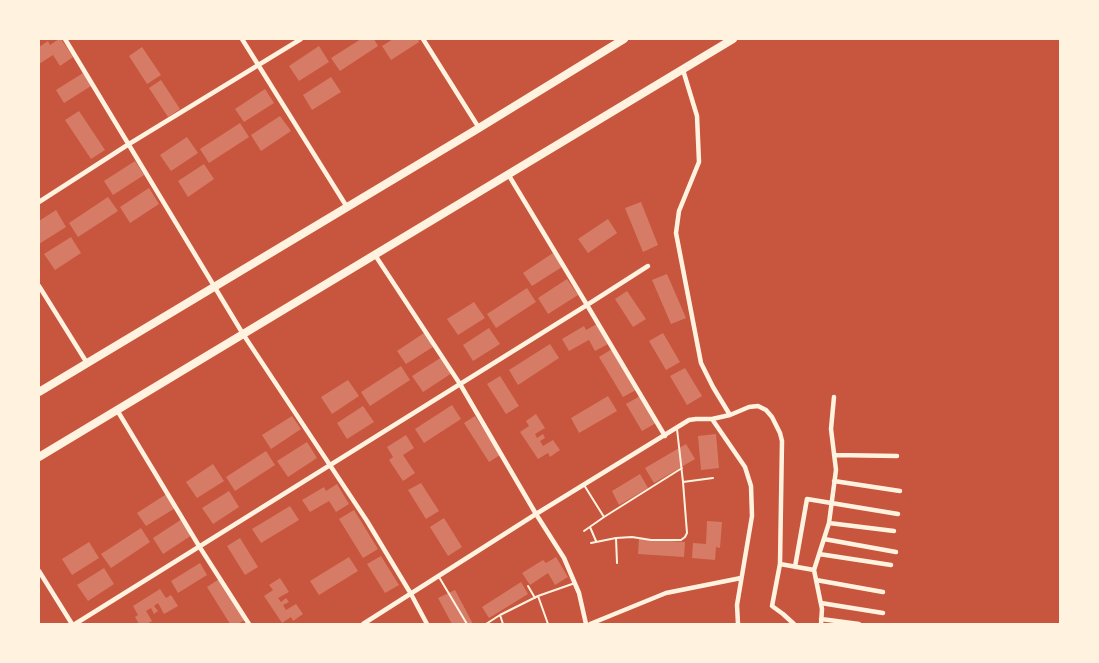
<!DOCTYPE html>
<html>
<head>
<meta charset="utf-8">
<style>
	body { margin:0 }
	#map { position:relative; width:1099px; height:663px; overflow:hidden; background:#c8553d; font-family:Raleway,sans-serif }
	canvas { display:block }
	.frame { position:absolute; inset:0; border:40px solid #fff3e0; pointer-events:none }
</style>
</head>
<body>
<div id="map">
<canvas width="1099" height="663"></canvas>
<div class="frame"></div>
</div>
<script>
const g = document.querySelector('canvas').getContext('2d');
g.lineJoin = 'round';
function fill(path, color) { g.fillStyle = color; g.fill(path, 'evenodd'); }
const toPath = rows => new Path2D(rows.map(r => 'M' + r).join(''));
function trace(path, color, width, dash) { g.strokeStyle = color; g.lineWidth = width; g.lineCap = dash ? 'butt' : 'round'; g.setLineDash(dash || []); g.stroke(path); }
const building = toPath([
	[59,39,61,39,73,57,60,66,53,55,39,64,39,47,48,41,50,45],
	[361,39,374,39,378,46,340,71,331,58],
	[393,39,418,39,419,42,391,60,382,46],
	[319,46,329,62,299,81,289,66],
	[142,47,161,75,147,84,129,56],
	[83,73,91,86,64,103,56,90],
	[331,77,341,92,312,110,303,95],
	[161,80,180,109,168,117,149,88],
	[265,89,274,103,244,122,235,109],
	[79,111,105,150,91,159,65,120],
	[280,116,291,131,261,151,251,135],
	[240,123,249,137,209,163,200,149],
	[187,137,198,153,171,171,160,155],
	[135,161,144,175,113,195,104,181],
	[204,164,214,179,188,197,178,181],
	[149,188,159,204,130,223,120,207],
	[108,197,118,211,78,237,69,223],
	[641,202,658,245,643,252,625,208],
	[56,210,66,227,39,244,39,221],
	[608,219,617,233,588,253,578,239],
	[71,237,81,253,55,270,44,254],
	[553,253,562,267,532,286,523,273],
	[667,274,686,318,671,324,652,280],
	[567,279,578,295,548,314,538,298],
	[527,288,536,302,496,328,487,314],
	[627,291,646,319,633,327,615,299],
	[474,302,485,318,458,335,447,319],
	[597,324,608,344,595,351,589,340,569,351,562,339,584,326,586,330],
	[489,328,500,344,473,361,463,345],
	[427,331,436,345,406,364,397,351],
	[663,333,680,362,666,370,649,341],
	[550,344,559,358,518,385,509,370],
	[612,349,636,390,623,397,599,357],
	[442,357,452,373,423,392,412,376],
	[401,366,410,380,370,406,361,392],
	[685,368,702,396,687,405,670,376],
	[500,376,519,406,506,414,487,384],
	[348,380,359,396,332,414,321,397],
	[608,396,617,411,579,433,571,418],
	[640,396,656,423,642,431,626,404],
	[452,405,461,419,424,443,415,429],
	[363,406,374,422,347,439,337,423],
	[536,414,545,428,535,434,537,438,543,434,545,438,540,441,543,446,553,440,560,450,550,457,548,453,538,459,520,432,529,426,526,421],
	[292,416,301,429,271,449,262,435],
	[475,416,500,455,489,462,464,423],
	[716,434,719,468,701,470,698,436],
	[406,435,414,448,403,455,415,473,403,481,389,460,393,457,387,447],
	[307,442,317,458,288,477,277,461],
	[686,444,695,459,654,483,645,468],
	[266,451,275,465,235,491,226,477],
	[213,464,224,481,197,498,186,482],
	[640,474,648,488,619,505,612,491],
	[421,483,439,511,426,519,408,490],
	[337,484,349,504,336,512,329,501,310,512,302,500,324,487,326,491],
	[229,491,239,507,213,524,202,508],
	[168,493,177,507,146,526,137,513],
	[290,506,299,520,261,543,252,529],
	[354,510,378,549,363,558,339,519],
	[444,518,462,547,448,556,430,527],
	[182,519,192,535,163,554,153,538],
	[707,521,722,522,720,548,716,547,715,560,692,558,693,543,706,544],
	[141,528,150,542,111,568,101,554],
	[240,538,258,567,245,575,227,546],
	[639,539,685,542,684,557,638,554],
	[89,542,99,558,72,575,62,559],
	[381,556,399,585,385,593,367,564],
	[349,557,358,571,319,595,310,581],
	[556,557,568,577,555,585,548,573,530,585,522,573,543,560,546,563],
	[200,563,207,575,178,593,171,581],
	[104,568,114,584,88,601,77,585],
	[280,578,289,592,278,598,281,602,286,598,289,602,283,605,286,610,296,604,303,614,293,621,291,617,282,623,264,596,273,590,269,585],
	[219,579,245,620,238,624,230,624,207,587],
	[521,582,528,594,489,618,482,607],
	[160,589,166,598,171,595,178,606,164,614,158,603,154,606,158,611,154,614,151,608,146,611,152,621,147,624,139,624,135,617,138,615,133,606],
	[455,590,473,624,452,624,438,598]
]);
const service = toPath([
	[683,482,713,478],
	[584,485,604,517],
	[590,527,596,541],
	[584,531,604,517,682,468],
	[616,538,617,563],
	[591,543,616,538,632,537,651,540,681,540,685,537,687,533,683,482,677,429],
	[439,577,467,624],
	[528,586,535,598],
	[538,596,548,624],
	[500,615,503,624],
	[486,624,500,615,538,596,575,583]
]);
const minor = toPath([
	[65,39,243,334,367,521,411,594,427,624],
	[242,39,347,207],
	[423,39,479,128],
	[683,70,697,116,699,162,679,211,676,233,701,363,713,387,730,415],
	[39,202,129,144,301,39],
	[375,255,460,384,536,514,689,420,696,419,712,419,730,415,749,407,758,406,766,410,772,417,780,433,782,441,780,564,772,606,783,614,794,624],
	[648,266,587,305,665,436],
	[39,286,87,363],
	[117,410,199,546,249,624],
	[712,419,745,467,751,486,752,516,737,605,738,624],
	[834,455,897,456],
	[834,481,900,491],
	[829,523,894,531],
	[824,539,896,552],
	[819,554,891,565],
	[780,564,814,570],
	[795,567,807,499,898,514],
	[39,571,72,624],
	[816,580,883,592],
	[821,603,883,613],
	[821,619,859,624],
	[75,624,587,305,508,174],
	[363,624,536,514,564,558,579,593,586,624],
	[590,624,666,593,741,578],
	[821,624,822,609,814,570,829,523,836,470,831,429,834,397]
]);
const trunk = toPath([
	[39,392,479,128,624,39],
	[39,457,733,39]
]);
fill(building, '#d67c66');
trace(service, '#fff3e0', 2);
trace(minor, '#fff3e0', 4.5);
trace(trunk, '#fff3e0', 8);
</script>
</body>
</html>
